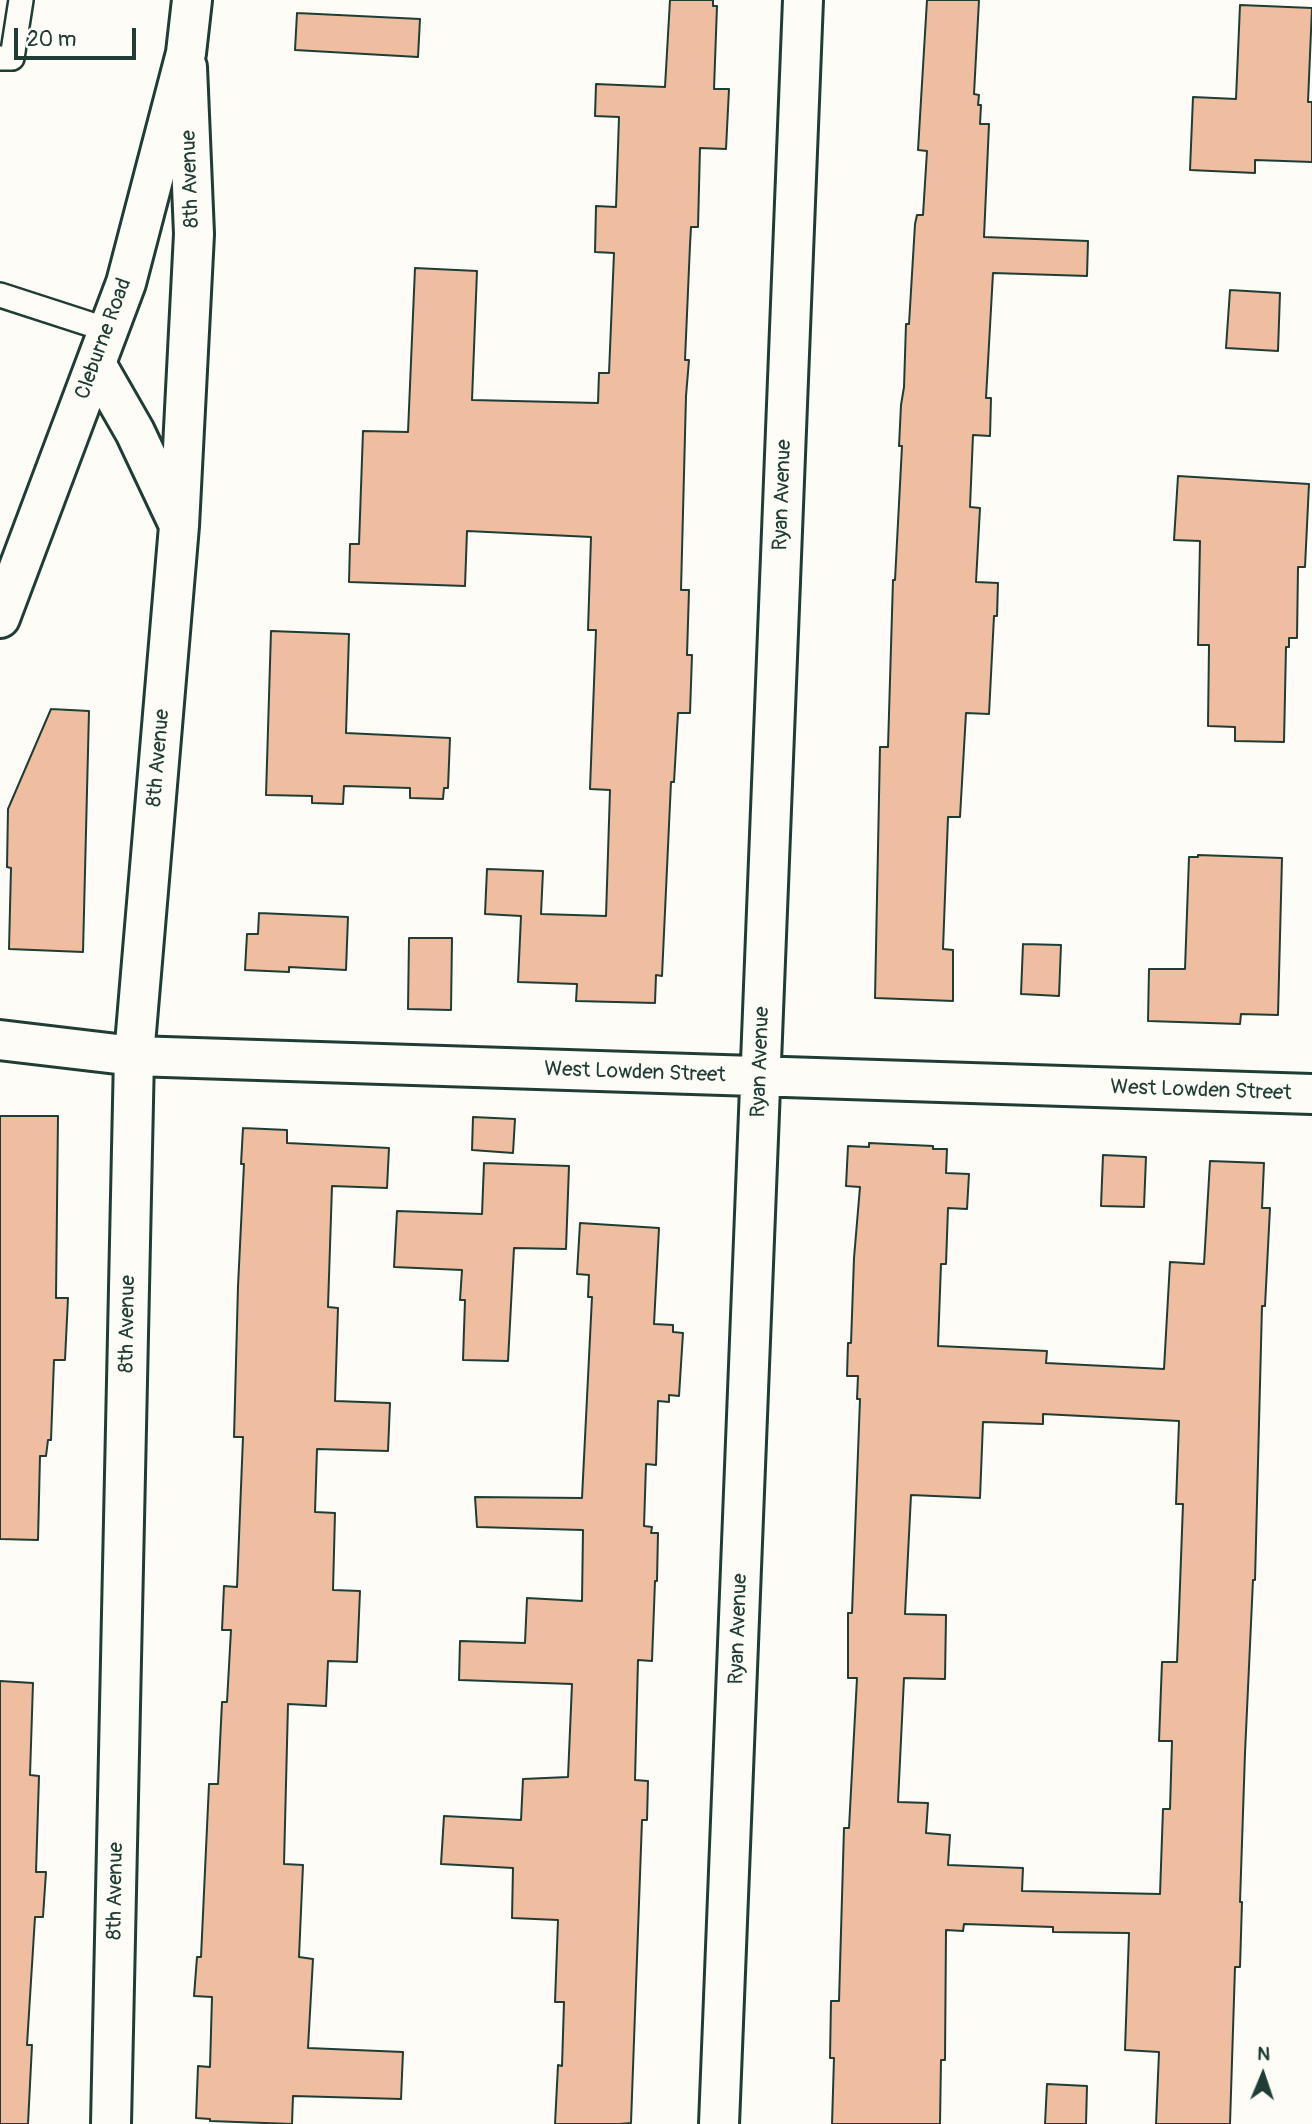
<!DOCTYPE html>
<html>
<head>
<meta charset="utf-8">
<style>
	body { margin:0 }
	#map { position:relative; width:1312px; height:2124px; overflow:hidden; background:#fdfcf7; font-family:Pangolin,sans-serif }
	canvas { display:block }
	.north { position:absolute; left:1228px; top:2040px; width:70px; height:70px; -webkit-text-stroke:5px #fdfcf7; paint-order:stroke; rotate:2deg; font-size:19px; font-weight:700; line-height:28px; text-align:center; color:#1f3d34 }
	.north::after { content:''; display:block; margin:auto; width:24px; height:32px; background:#1f3d34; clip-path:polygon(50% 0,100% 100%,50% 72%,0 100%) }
	.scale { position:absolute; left:14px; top:28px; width:122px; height:32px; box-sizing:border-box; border:4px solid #1f3d34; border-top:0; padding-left:9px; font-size:21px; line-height:24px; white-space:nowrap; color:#1f3d34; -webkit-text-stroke:5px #fdfcf7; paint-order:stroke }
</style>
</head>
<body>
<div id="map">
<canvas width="1312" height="2124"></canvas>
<div class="north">N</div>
<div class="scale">20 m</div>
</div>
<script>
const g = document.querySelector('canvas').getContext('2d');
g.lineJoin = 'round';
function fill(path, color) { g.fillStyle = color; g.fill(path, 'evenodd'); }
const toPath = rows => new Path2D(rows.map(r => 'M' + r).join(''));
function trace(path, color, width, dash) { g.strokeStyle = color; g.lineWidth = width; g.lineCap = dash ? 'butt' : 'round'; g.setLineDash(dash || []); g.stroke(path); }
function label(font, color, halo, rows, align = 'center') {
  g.font = font + ' Pangolin,sans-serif'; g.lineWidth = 7; g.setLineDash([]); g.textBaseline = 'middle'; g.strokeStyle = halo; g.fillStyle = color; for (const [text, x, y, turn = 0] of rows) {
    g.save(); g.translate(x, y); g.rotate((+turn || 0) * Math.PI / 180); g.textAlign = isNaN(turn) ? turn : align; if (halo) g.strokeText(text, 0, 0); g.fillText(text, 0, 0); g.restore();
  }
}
const building = toPath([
	[670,0,713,0,713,6,717,6,714,89,729,89,726,149,700,148,698,227,691,227,690,245,685,360,689,360,686,396,681,590,689,590,687,655,692,655,690,713,678,713,674,782,671,782,662,976,656,975,655,1003,576,1001,577,984,518,982,521,916,485,914,487,869,543,871,541,914,606,916,610,790,590,789,596,630,588,630,591,537,467,531,465,586,349,582,350,544,359,544,363,431,408,432,415,268,477,271,472,400,598,403,599,373,609,373,614,253,595,252,596,206,616,207,619,117,595,116,596,84,665,87,670,0],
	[927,0,979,0,974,94,979,95,978,105,981,105,980,124,989,124,984,237,1088,241,1087,276,993,273,986,398,991,398,990,436,973,435,970,507,980,508,976,582,998,583,997,616,994,616,989,714,966,713,960,817,948,817,943,949,953,950,953,1001,875,998,880,747,888,747,893,580,895,580,902,446,899,446,901,405,904,387,906,324,909,324,915,224,917,215,923,215,927,151,918,150,927,0],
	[1240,5,1312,8,1308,102,1312,102,1312,162,1255,160,1255,173,1190,170,1193,97,1236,99,1240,5],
	[297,13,420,19,418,57,295,50,297,13],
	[1230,290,1280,293,1278,351,1226,348,1230,290],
	[1178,476,1309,484,1305,567,1298,567,1297,638,1289,638,1289,647,1286,647,1284,742,1235,741,1235,727,1208,726,1209,645,1198,645,1200,541,1174,540,1178,476],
	[271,631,349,634,346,733,450,738,448,788,444,788,443,799,410,798,410,788,344,786,343,804,312,803,312,796,266,795,271,631],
	[51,709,89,711,83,952,9,949,11,868,7,867,8,809,51,709],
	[1198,855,1282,858,1278,1015,1241,1014,1240,1024,1148,1021,1149,969,1185,969,1189,857,1198,857,1198,855],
	[259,913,348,917,346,970,289,967,289,972,245,970,247,934,258,934,259,913],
	[409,938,452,938,451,1010,408,1009,409,938],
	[1023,944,1061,945,1059,996,1021,994,1023,944],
	[0,1116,58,1116,56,1298,68,1298,65,1360,54,1360,51,1440,48,1440,46,1456,40,1456,38,1540,0,1539,0,1116],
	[473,1117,515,1119,513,1153,472,1150,473,1117],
	[243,1128,287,1130,287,1143,389,1148,387,1188,332,1186,328,1307,338,1308,335,1401,390,1403,388,1451,317,1449,315,1512,335,1513,333,1590,360,1591,357,1662,328,1661,326,1706,288,1704,284,1864,303,1865,299,1957,313,1959,308,2048,403,2052,401,2099,293,2096,292,2124,210,2121,210,2119,196,2118,198,2066,210,2067,212,1997,194,1996,197,1957,201,1957,209,1784,218,1784,222,1702,227,1702,231,1630,222,1630,224,1586,237,1587,243,1437,234,1437,238,1286,244,1164,241,1164,243,1128],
	[869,1143,933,1146,933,1149,947,1149,946,1173,969,1174,967,1209,948,1208,946,1264,941,1264,938,1346,1047,1351,1046,1363,1164,1369,1170,1262,1204,1264,1210,1161,1264,1163,1262,1208,1270,1208,1265,1306,1262,1306,1255,1580,1253,1580,1245,1753,1240,1902,1242,1902,1240,1967,1235,1967,1230,2124,1156,2124,1159,2052,1125,2050,1129,1933,1053,1932,1053,1927,964,1924,963,1931,946,1930,945,2060,941,2060,940,2124,832,2124,834,2058,830,2058,831,2001,839,2001,844,1828,849,1828,857,1678,848,1678,848,1613,852,1613,860,1399,857,1399,858,1376,847,1376,848,1343,851,1343,854,1258,860,1187,846,1186,848,1146,869,1147,869,1143],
	[1043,1414,1179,1421,1176,1504,1183,1504,1179,1612,1177,1662,1162,1662,1159,1741,1172,1741,1170,1809,1163,1809,1160,1894,1022,1891,1023,1868,948,1865,950,1835,926,1833,928,1803,898,1802,904,1678,945,1679,946,1615,905,1614,911,1495,980,1498,983,1422,1043,1424,1043,1414],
	[1103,1155,1146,1157,1144,1207,1101,1206,1103,1155],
	[484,1163,569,1166,566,1249,514,1248,508,1361,463,1360,465,1300,460,1300,462,1270,394,1267,397,1211,482,1214,484,1163],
	[580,1223,659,1228,654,1324,673,1325,673,1332,683,1333,679,1396,669,1395,669,1402,658,1401,656,1465,646,1464,644,1526,652,1527,651,1533,658,1533,657,1581,655,1581,652,1661,638,1660,635,1780,648,1781,647,1820,642,1820,631,2123,620,2124,555,2124,558,2065,562,2066,564,2002,555,2002,558,1920,512,1918,513,1868,441,1864,444,1816,521,1820,523,1779,568,1777,572,1684,459,1680,460,1641,525,1643,527,1598,582,1601,583,1530,477,1527,475,1497,582,1498,592,1297,588,1297,589,1275,577,1274,580,1223],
	[0,1681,33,1683,30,1775,39,1776,36,1872,46,1872,43,1917,35,1917,27,2045,32,2045,28,2124,0,2124,0,1681],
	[1047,2084,1087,2086,1086,2124,1045,2124,1047,2084]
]);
const service = toPath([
	[0,58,12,58,21,0],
	[0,295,108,330]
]);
const minor = toPath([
	[96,364,135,432,177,521],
	[0,1040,134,1056,1312,1094],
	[111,2124,134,1056,179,526,194,234,187,67],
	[719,2124,803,0]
]);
const secondary = toPath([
	[0,618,126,283,186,53,192,0]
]);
const streetNames = [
	["8th Avenue",191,179,-92],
	["Cleburne Road",104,339,-70],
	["Ryan Avenue",783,495,-88],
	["8th Avenue",159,758,-85],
	["Ryan Avenue",761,1062,-88],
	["West Lowden Street",635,1073,2],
	["West Lowden Street",1201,1091,2],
	["8th Avenue",128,1324,-89],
	["Ryan Avenue",739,1629,-88],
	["8th Avenue",116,1891,-89]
];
fill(building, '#efbda0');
trace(building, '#1f3d34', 2);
trace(service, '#1f3d34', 28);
trace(minor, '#1f3d34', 44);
trace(secondary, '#1f3d34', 44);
trace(service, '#fdfcf7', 23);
trace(minor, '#fdfcf7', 38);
trace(secondary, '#fdfcf7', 38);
label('21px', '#1f3d34', '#fdfcf7', streetNames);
</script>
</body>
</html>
